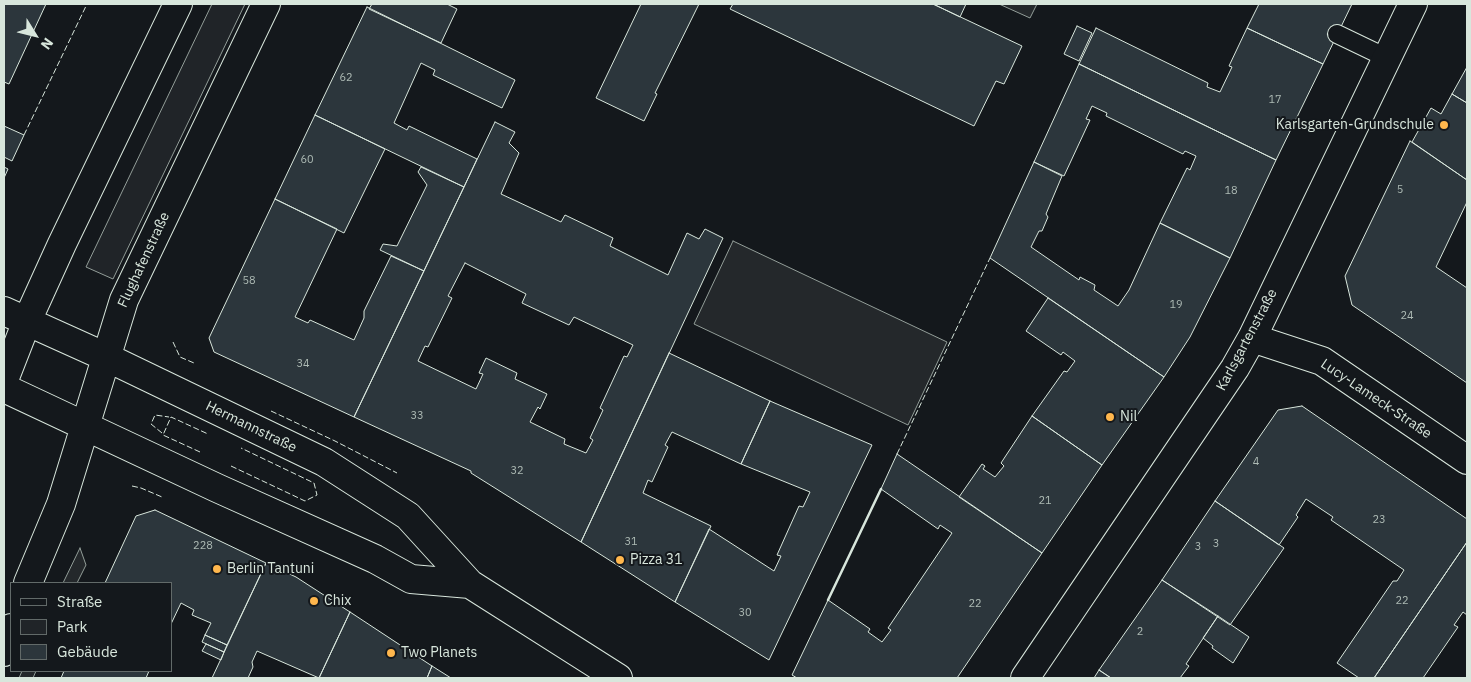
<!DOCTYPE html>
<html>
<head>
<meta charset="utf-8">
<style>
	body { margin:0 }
	#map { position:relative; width:1471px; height:682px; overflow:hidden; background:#14181c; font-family:"IBM Plex Sans",sans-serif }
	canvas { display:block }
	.frame { position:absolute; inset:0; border:5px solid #d8e6dc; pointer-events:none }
	.legend { position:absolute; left:10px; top:582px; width:162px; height:90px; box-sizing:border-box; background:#14181c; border:1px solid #626a69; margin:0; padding:6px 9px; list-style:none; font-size:15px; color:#d8e6dc }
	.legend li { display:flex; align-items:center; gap:10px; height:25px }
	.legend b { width:25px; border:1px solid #626a69 }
	.north { position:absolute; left:10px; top:10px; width:50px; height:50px; -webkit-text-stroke:4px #14181c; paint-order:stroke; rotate:126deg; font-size:14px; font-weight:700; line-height:20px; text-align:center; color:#d8e6dc }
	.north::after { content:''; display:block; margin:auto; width:18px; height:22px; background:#d8e6dc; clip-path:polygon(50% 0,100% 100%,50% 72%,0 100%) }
</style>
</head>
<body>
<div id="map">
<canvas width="1471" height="682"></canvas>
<div class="frame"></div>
<ul class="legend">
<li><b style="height:6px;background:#14181c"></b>Straße</li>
<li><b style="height:14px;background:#202428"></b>Park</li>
<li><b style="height:14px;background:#2c363c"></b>Gebäude</li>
</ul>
<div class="north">N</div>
</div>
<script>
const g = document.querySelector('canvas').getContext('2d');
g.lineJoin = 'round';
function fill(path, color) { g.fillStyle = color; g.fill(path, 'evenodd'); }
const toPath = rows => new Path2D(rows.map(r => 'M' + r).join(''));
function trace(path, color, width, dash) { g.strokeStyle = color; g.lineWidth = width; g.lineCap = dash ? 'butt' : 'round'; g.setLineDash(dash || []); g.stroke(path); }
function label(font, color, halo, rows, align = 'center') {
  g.font = font + ' "IBM Plex Sans",sans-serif'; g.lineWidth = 4; g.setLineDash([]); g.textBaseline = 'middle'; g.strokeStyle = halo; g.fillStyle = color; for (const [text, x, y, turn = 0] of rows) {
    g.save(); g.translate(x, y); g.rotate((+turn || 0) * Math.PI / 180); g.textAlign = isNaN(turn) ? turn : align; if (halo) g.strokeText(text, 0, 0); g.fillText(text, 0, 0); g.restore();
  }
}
const green = toPath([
	[212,4,245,4,113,279,86,267,212,4]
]);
const parking = toPath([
	[999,4,1037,4,1030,18,999,4],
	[733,241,947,342,908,425,694,324,733,241],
	[80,548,86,565,77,583,63,583,80,548],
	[22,671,36,671,33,678,19,678,22,671]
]);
const building = toPath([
	[4,4,46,4,9,84,4,82,4,4],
	[372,4,447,4,457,9,441,43,369,9,372,4],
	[641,4,699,4,655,93,657,94,644,121,596,98,641,4],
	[733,4,933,4,1022,46,1004,84,996,81,974,126,730,9,733,4],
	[933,4,966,4,960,17,933,4],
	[1259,4,1352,4,1323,64,1247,28,1259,4],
	[367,7,515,80,502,108,433,75,435,70,421,63,394,123,407,130,409,126,477,159,464,187,315,115,367,7],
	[1077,26,1092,33,1079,61,1064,54,1077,26],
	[1096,28,1208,83,1207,87,1220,92,1232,67,1229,66,1247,28,1323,64,1276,160,1079,64,1096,28],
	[1079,64,1276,160,1230,258,1160,223,1187,168,1190,170,1196,156,1185,151,1183,154,1106,116,1107,113,1092,106,1086,119,1090,120,1064,176,1034,162,1079,64],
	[1467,67,1467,103,1452,94,1467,67],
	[1452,94,1467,103,1467,180,1412,142,1431,108,1441,114,1452,94],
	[315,115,385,149,344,233,275,199,315,115],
	[495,122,515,132,509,143,519,153,501,194,561,222,565,215,613,238,610,246,668,275,687,233,699,239,705,229,723,238,581,542,471,473,471,471,354,417,495,122],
	[465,263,526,294,522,303,569,325,574,317,633,345,627,357,624,356,600,408,603,410,590,438,593,440,586,453,564,444,565,439,530,422,538,407,540,409,547,394,515,379,517,373,486,358,479,373,483,374,476,389,418,361,425,346,428,347,452,298,448,296,465,263],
	[4,126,24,135,12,161,4,157,4,126],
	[1410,141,1467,180,1467,202,1436,267,1467,288,1467,383,1352,305,1345,276,1410,141],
	[1034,162,1062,176,1046,214,1048,217,1042,231,1039,231,1031,247,1079,280,1080,277,1095,285,1094,290,1118,306,1129,290,1160,223,1230,258,1190,337,1164,377,990,258,1034,162],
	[4,167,8,169,4,178,4,167],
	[421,167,464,187,424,271,380,250,383,244,397,246,427,185,418,172,421,167],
	[275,199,337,229,295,317,308,323,310,320,354,340,364,318,364,311,391,256,424,271,354,417,214,352,209,338,275,199],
	[1048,298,1164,377,1102,465,1032,416,1064,371,1067,372,1075,361,1063,352,1061,355,1026,331,1048,298],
	[669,353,770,401,741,464,672,432,665,445,668,447,652,482,648,480,643,493,711,526,675,602,581,542,669,353],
	[770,401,872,445,769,660,675,602,709,529,774,571,781,556,777,555,799,506,803,507,810,492,741,464,770,401],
	[1302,406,1467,519,1467,542,1374,678,1359,678,1337,663,1393,581,1397,581,1404,570,1331,520,1333,517,1306,499,1296,515,1298,517,1279,545,1215,501,1278,410,1302,406],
	[1032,416,1102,465,1042,553,959,497,982,464,985,466,983,469,995,477,1004,466,1001,463,1032,416],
	[897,454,1042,553,957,678,797,678,792,675,828,600,870,629,868,632,882,642,891,630,888,628,952,533,940,525,938,529,881,489,897,454],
	[1215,501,1284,548,1230,625,1162,580,1215,501],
	[155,510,266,563,227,645,205,635,211,623,192,615,194,610,181,603,171,624,171,583,105,583,136,516,155,510],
	[1467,542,1467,615,1463,612,1454,625,1458,627,1423,678,1374,678,1467,542],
	[266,563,296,577,350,612,319,678,257,651,252,662,253,667,248,678,212,678,266,563],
	[1162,580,1218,616,1186,664,1189,666,1180,678,1111,678,1099,670,1162,580],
	[350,612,432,666,427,678,319,678,350,612],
	[1218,616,1249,637,1233,663,1212,648,1213,646,1203,638,1218,616],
	[205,635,227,645,224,652,202,642,205,635],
	[206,644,224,652,221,660,202,651,206,644],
	[432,666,451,678,427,678,432,666],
	[1099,670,1111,678,1094,678,1099,670],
	[64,671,149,671,146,678,61,678,64,671]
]);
const lane = toPath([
	[1337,34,1387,58]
]);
const street = toPath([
	[1252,338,1322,361,1467,460],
	[1025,678,1235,368,1252,338,1413,4]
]);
const secondary = toPath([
	[4,311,106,357,324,462,408,516,470,584,618,678],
	[4,380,27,321,62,244,178,4],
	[4,388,217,488,375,559,411,579,470,584],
	[28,583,61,504,124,300,266,4],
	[4,652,11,628]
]);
const fence = toPath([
	[24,135,87,4],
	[173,342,180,357,194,363],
	[271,411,335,441,397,473],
	[162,433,151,424,155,415,169,417],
	[200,452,163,435,171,417,208,434],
	[897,454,990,258],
	[231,466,305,501,317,495,314,483,241,448],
	[132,486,141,488,162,497]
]);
const wall = toPath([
	[828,600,881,489]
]);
const markers = [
	[1444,125,5,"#ffb74d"],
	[1110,417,5,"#ffb74d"],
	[620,560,5,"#ffb74d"],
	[217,569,5,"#ffb74d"],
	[314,601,5,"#ffb74d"],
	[391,653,5,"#ffb74d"]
];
const numberNames = [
	["62",346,78],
	["17",1275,100],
	["60",307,160],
	["5",1400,190],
	["18",1231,191],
	["58",249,281],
	["19",1176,305],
	["24",1407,316],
	["34",303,364],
	["33",417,416],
	["4",1256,462],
	["32",517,471],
	["21",1045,501],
	["23",1379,520],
	["31",631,542],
	["3",1216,544],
	["228",203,546],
	["3",1198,547],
	["22",1402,601],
	["22",975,604],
	["30",745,613],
	["2",1140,632]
];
const poiNames = [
	["Karlsgarten-Grundschule",1434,125,"right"],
	["Nil",1120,417],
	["Pizza 31",630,560],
	["Berlin Tantuni",227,569],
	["Chix",324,601],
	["Two Planets",401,653]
];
const streetNames = [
	["Flughafenstraße",144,260,-65],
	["Karlsgartenstraße",1247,340,-62],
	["Lucy-Lameck-Straße",1376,399,34],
	["Hermannstraße",251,427,26]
];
fill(green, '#202428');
trace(green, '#939e99', 1);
fill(parking, '#24282b');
trace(parking, '#939e99', 1);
fill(building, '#2c363c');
trace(building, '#d8e6dc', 1);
trace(lane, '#d8e6dc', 20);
trace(street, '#d8e6dc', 30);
trace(secondary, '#d8e6dc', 30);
trace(lane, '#14181c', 18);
trace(street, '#14181c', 28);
trace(secondary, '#14181c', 28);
trace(fence, '#d8e6dc', 1, [6, 2.5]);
trace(wall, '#d8e6dc', 2.5);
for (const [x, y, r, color] of markers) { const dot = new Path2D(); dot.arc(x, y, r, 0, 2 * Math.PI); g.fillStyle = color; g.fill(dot); trace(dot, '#14181c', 2); }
label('11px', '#adbab4', null, numberNames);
label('14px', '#d8e6dc', '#14181c', poiNames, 'left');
label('14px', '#d8e6dc', '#14181c', streetNames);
</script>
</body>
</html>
